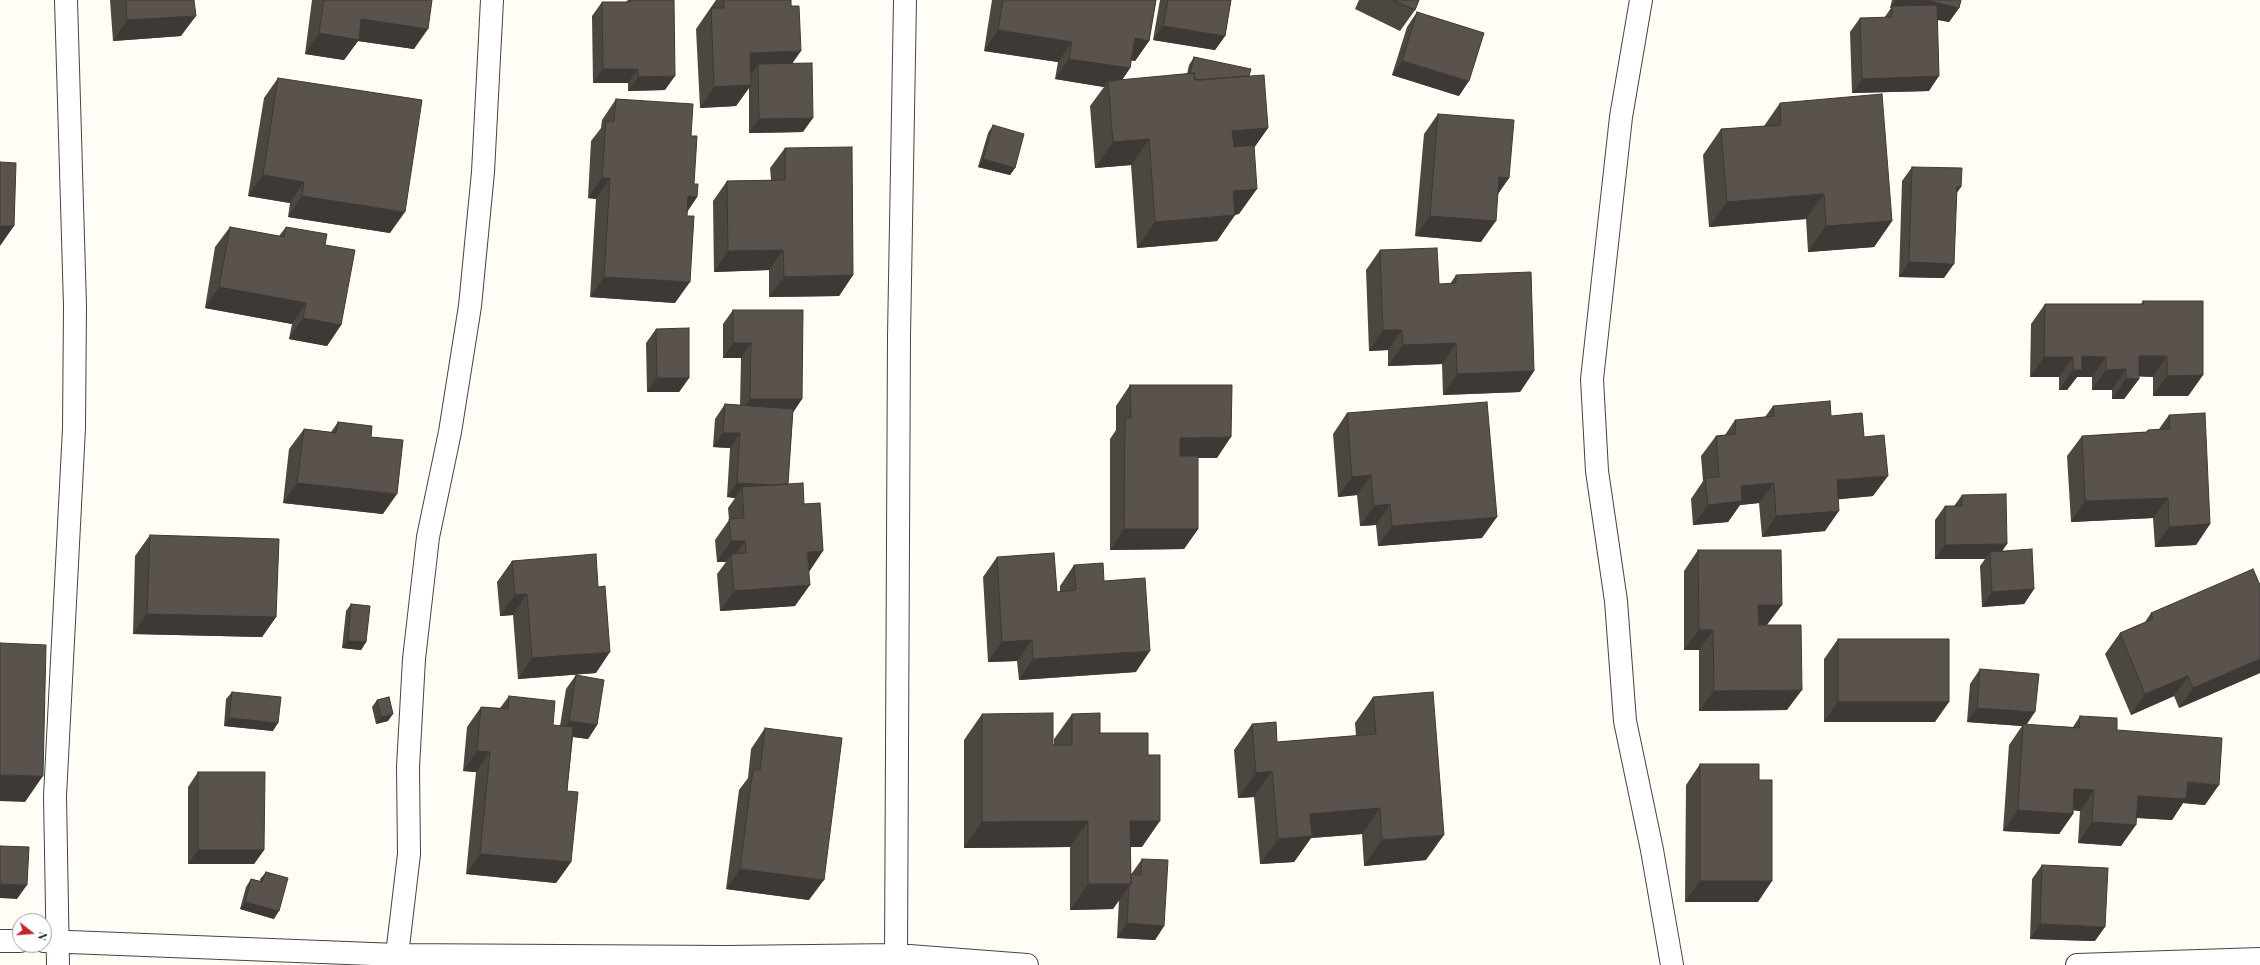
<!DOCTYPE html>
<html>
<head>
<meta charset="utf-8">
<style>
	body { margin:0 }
	#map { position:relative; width:2260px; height:965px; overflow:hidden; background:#fffdf5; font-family:"Playfair Display",serif }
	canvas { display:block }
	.north { position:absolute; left:12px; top:913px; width:40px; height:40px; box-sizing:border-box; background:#fff; border:1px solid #a0a0a0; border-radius:50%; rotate:107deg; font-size:11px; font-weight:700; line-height:16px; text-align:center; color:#111 }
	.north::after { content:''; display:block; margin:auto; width:14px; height:18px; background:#c4262e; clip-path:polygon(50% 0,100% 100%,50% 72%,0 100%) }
</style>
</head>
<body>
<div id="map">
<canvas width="2260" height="965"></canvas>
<div class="north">N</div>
</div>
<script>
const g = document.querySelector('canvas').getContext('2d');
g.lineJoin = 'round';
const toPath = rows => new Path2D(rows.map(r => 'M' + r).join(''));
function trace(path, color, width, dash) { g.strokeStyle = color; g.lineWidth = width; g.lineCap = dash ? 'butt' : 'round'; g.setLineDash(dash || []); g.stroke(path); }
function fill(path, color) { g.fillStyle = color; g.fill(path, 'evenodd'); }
const street = toPath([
	[1641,0,1621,117,1592,379,1597,471,1616,601,1625,721,1652,850,1672,965],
	[0,941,20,941],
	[44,941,397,955,726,957,896,955,1027,965],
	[397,955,409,854,408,767,414,659,428,537,450,432,470,306,483,172,492,0],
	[896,955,899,336,905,0],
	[58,965,55,796,74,428,75,306,66,0],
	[2077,965,2260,959]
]);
const wall = toPath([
	[110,0,194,0,181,36,113,41],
	[312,0,432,0,414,49,358,41,344,60,305,54],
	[628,0,674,0,665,90,628,91,628,83,593,83,592,16,602,2,626,2],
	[716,0,791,0,793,63,803,132,749,133,749,88,736,106,700,108,696,29],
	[992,0,1156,0,1149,41,1135,61,1131,60,1130,68,1122,80,1187,74,1189,65,1194,57,1249,76,1268,128,1254,148,1239,214,1235,215,1217,241,1137,248,1131,165,1095,168,1090,106,1104,87,1055,79,1058,62,984,51],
	[1160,0,1231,0,1225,36,1215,50,1153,40],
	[1359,0,1419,0,1415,10,1400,31,1355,9],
	[1892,0,1961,0,1959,8,1949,22,1937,20,1929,91,1852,93,1850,32,1860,18,1884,18,1891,8,1890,8],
	[1417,12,1459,96,1392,75,1407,27],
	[278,78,390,233,288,217,290,203,248,196,264,98],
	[616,99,691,136,694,184,697,197,687,212,675,303,590,297,596,199,588,198,591,141,601,128,602,120],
	[1780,103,1892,221,1874,247,1808,252,1806,219,1709,227,1703,155,1721,129,1764,126],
	[1438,114,1509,178,1498,194,1481,242,1415,236,1424,134],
	[993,125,1015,168,1010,175,978,167,988,133],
	[785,148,853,275,839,296,769,297,769,270,714,272,713,201,727,181,771,180,770,168],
	[1912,167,1956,194,1944,278,1899,277,1902,181],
	[230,227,279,236,286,227,325,245,341,325,327,346,289,339,292,324,205,308,215,247],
	[1380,250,1439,284,1450,284,1456,275,1534,371,1520,392,1443,395,1442,364,1388,366,1388,350,1369,351,1366,270],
	[2143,301,2203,375,2188,396,2153,396,2153,377,2139,376,2139,379,2124,399,2112,399,2112,390,2092,390,2092,377,2077,377,2067,390,2059,390,2059,377,2030,377,2031,324,2045,304,2141,304],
	[733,310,802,399,793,412,788,484,809,572,795,606,720,611,717,574,726,562,717,562,715,540,729,520,728,508,735,498,727,497,730,448,713,447,715,419,725,404,740,405,741,358,723,358,723,324],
	[656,329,689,378,679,392,647,392,646,343],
	[1130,385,1217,458,1198,458,1198,529,1184,549,1110,550,1110,439,1116,430,1116,406],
	[1773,406,1831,416,1864,437,1873,496,1838,499,1825,531,1762,537,1759,503,1740,505,1728,522,1693,525,1691,499,1703,481,1701,456,1716,436,1725,435,1735,420,1765,417],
	[1347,413,1482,538,1378,546,1376,525,1360,526,1357,495,1338,497,1333,434],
	[2169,415,2210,524,2196,545,2155,547,2153,518,2071,522,2067,456,2082,436,2146,432,2148,430,2159,429],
	[338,422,371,437,383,514,283,503,289,449,304,429,331,432],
	[1962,495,2002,551,2034,589,2024,604,1982,607,1980,566,1985,559,1935,559,1935,520,1945,506,1954,506],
	[150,535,276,617,262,637,133,634,135,556],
	[1698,550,1767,625,1787,710,1699,711,1699,650,1684,650,1684,571],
	[997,557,1057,592,1060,591,1060,586,1074,565,1104,581,1136,672,1019,680,1017,661,988,662,983,577],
	[512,561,596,673,518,679,513,615,500,616,497,582],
	[2260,585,2260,673,2179,708,2174,696,2131,715,2105,654,2120,633,2145,622,2151,613],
	[351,604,366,642,361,650,342,648,346,611],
	[1838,639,1935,722,1824,722,1824,659],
	[1980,669,2026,725,2073,727,2080,716,2117,730,2205,805,2183,803,2172,820,2136,818,2121,846,2078,843,2080,811,2073,810,2073,814,2059,834,2003,831,2009,745,2022,726,1967,722,1970,684],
	[576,675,597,725,588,739,573,737,567,791,571,862,556,883,466,874,476,772,463,771,467,727,481,707,500,708,509,696,553,725,560,726,566,689],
	[232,692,273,731,224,726,226,699],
	[1373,697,1426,860,1364,866,1362,834,1311,838,1294,862,1260,864,1254,797,1238,798,1234,750,1252,724,1277,742,1356,736,1355,723],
	[377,700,388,721,376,724,372,707],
	[982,714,1053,745,1054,745,1054,739,1072,714,1100,733,1142,847,1130,847,1131,874,1132,874,1132,873,1142,859,1164,926,1155,940,1117,938,1119,899,1113,909,1070,910,1070,847,964,848,964,740],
	[765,728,809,900,726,889,739,790,748,778,751,749],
	[1700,764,1758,902,1685,902,1686,785],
	[198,772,264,850,254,864,188,864,188,787],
	[2042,865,2095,941,2030,939,2032,879],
	[266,872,274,919,240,909,246,887,251,879,260,881,260,879]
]);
const shadedWall = toPath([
	[1896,0,1925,0,1959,8,1949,22,1892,9,1892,6,1890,8],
	[196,16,181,36,113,41,127,20],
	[361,19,428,29,414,49,358,41,344,60,305,54,319,33],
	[1163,26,1225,36,1215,50,1153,40],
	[998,30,1072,42,1058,62,984,51],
	[1135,38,1149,41,1135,61,1121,59],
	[801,51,787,71,758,64,752,73,735,74,750,53],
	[1069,59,1130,68,1116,89,1108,81,1104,87,1055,79],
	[1402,61,1469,81,1459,96,1392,75],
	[603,69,638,69,628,83,593,83],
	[675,76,665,90,628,91,638,77],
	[1939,76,1929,91,1852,93,1862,79],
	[751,85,736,106,700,108,714,87],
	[813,118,803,132,749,133,759,119],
	[1268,128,1250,153,1214,157,1232,131],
	[1149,139,1131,165,1095,168,1113,142],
	[983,159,1015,168,1010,175,978,167],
	[263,175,304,182,290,203,248,196],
	[1499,177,1509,178,1495,198],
	[602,178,610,178,596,199,588,198],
	[1957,187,1961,187,1951,201],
	[1257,189,1239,214,1215,216,1233,191],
	[1824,194,1806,219,1709,227,1727,202],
	[302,196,405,212,390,233,288,217],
	[688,196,697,197,683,218],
	[1235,215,1217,241,1137,248,1155,222],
	[1430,216,1496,221,1481,242,1415,236],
	[1892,221,1874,247,1808,252,1826,226],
	[0,226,14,226,0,246],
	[783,250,769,270,714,272,728,251],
	[1909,262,1954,264,1944,278,1899,277],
	[853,275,839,296,769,297,784,277],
	[604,277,690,282,675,303,590,297],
	[219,287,306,303,292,324,205,308],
	[303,318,341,325,327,346,289,339],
	[1383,330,1402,330,1388,350,1369,351],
	[733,343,751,343,741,358,723,358],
	[1456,343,1442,364,1388,366,1403,345],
	[2082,356,2106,357,2092,377,2077,377,2067,390,2059,390,2073,370],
	[2139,356,2167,356,2153,377,2126,376],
	[2044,357,2073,357,2059,377,2030,377],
	[2126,369,2112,390,2092,390,2106,370],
	[1534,371,1520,392,1443,395,1457,374],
	[2203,375,2188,396,2153,396,2167,376],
	[657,378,689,378,679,392,647,392],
	[2126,378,2139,379,2124,399,2112,399],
	[750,399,802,399,792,414,740,413],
	[723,433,740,433,730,448,713,447],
	[1231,437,1217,458,1166,458,1180,438],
	[1371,475,1357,495,1338,497,1352,477],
	[1888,476,1873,496,1822,501,1837,480],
	[297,483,397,494,383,514,283,503],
	[737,483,788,486,742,487,735,498,727,497],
	[1774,483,1759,503,1740,505,1728,522,1693,525,1708,505,1741,486],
	[2168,498,2153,518,2071,522,2085,501],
	[1390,504,1376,525,1360,526,1374,506],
	[1839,511,1825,531,1762,537,1776,516],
	[1497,517,1482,538,1378,546,1392,526],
	[2210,524,2196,545,2155,547,2169,527],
	[1124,529,1198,529,1184,549,1110,550],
	[731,541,745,541,732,560,731,554,726,562,717,562],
	[2007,544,1997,559,1990,552,1985,559,1935,559,1945,545],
	[823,551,809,572,807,552],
	[810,585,795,606,720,611,734,591],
	[2034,589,2024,604,1982,607,1992,592],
	[527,594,513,615,500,616,515,595],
	[1758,605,1782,605,1767,625,1744,625],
	[147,614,276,617,262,637,133,634],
	[1699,630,1713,630,1699,650,1684,650],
	[1032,640,1017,661,988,662,1002,642],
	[348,641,366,642,361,650,342,648],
	[1150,651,1136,672,1019,680,1033,659],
	[610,652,596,673,518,679,532,658],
	[2260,659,2260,673,2179,708,2193,688],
	[2188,676,2174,696,2131,715,2145,694],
	[1802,690,1787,710,1699,711,1714,691],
	[1838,702,1949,702,1935,722,1824,722],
	[1977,708,2035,712,2025,727,2023,724,2022,726,1967,722],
	[393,714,388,721,376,724,381,717],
	[229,718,278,723,273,731,224,726],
	[569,721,597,725,588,739,559,735],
	[477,751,490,752,476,772,463,771],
	[1272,771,1254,797,1238,798,1256,773],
	[0,775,43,776,25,802,0,801],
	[2188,782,2219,785,2205,805,2183,803,2172,820,2124,817,2138,796],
	[2074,789,2094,790,2080,811,2060,809],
	[1380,808,1362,834,1311,838,1294,862,1260,864,1278,839,1310,814],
	[2018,810,2073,814,2059,834,2003,831],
	[1088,821,1070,847,964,848,982,822],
	[1130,821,1160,821,1142,847,1112,847],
	[2092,822,2136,825,2121,846,2078,843],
	[1444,835,1426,860,1364,866,1382,840],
	[198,850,264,850,254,864,188,864],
	[480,854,571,862,556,883,466,874],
	[740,869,824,880,809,900,726,889],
	[1700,881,1772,881,1758,902,1685,902],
	[0,884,27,885,17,899,0,898],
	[1088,884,1131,884,1113,909,1070,910],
	[245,902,279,911,274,919,240,909],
	[1127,923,1164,926,1155,940,1117,938],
	[2040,924,2105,927,2095,941,2030,939]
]);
const building = toPath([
	[126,0,194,0,196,16,127,20,126,0],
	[324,0,432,0,428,29,361,19,359,40,319,33,324,0],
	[630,0,674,0,675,76,638,77,638,69,603,69,602,2,630,2,630,0],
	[723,0,791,0,791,6,799,6,801,51,750,53,751,85,714,87,711,8,724,8,723,0],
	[1003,0,1156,0,1149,41,1135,38,1130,68,1069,59,1072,42,998,30,1003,0],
	[1168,0,1231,0,1225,36,1163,26,1168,0],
	[1393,0,1419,0,1415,10,1393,0],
	[1925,0,1961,0,1959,8,1925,0],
	[1937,5,1939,76,1862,79,1860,18,1892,17,1892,6,1937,5],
	[1417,12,1484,33,1469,81,1402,61,1417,12],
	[1194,57,1251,69,1249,76,1200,80,1195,79,1194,73,1190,74,1194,57],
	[812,63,813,118,759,119,758,64,812,63],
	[1194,73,1195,80,1264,75,1268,128,1232,131,1234,147,1254,145,1257,189,1233,191,1235,215,1155,222,1149,139,1113,142,1108,81,1194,73],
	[278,78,422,100,405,212,302,196,304,182,263,175,278,78],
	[1882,94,1892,221,1826,226,1824,194,1727,202,1721,129,1781,125,1780,103,1882,94],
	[616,99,693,104,691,136,697,136,694,184,698,184,697,197,688,196,687,216,694,216,690,282,604,277,610,178,602,178,606,121,614,122,616,99],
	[1438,114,1514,120,1509,178,1499,177,1496,221,1430,216,1438,114],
	[993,125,1024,134,1015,168,983,159,993,125],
	[852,147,853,275,784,277,783,250,728,251,727,181,785,180,785,148,852,147],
	[0,162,16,163,14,226,0,226,0,162],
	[1912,167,1962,168,1961,187,1957,187,1954,264,1909,262,1912,167],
	[230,227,284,237,286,227,327,234,325,245,355,250,341,325,303,318,306,303,219,287,230,227],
	[1437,248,1439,284,1456,283,1456,275,1531,272,1534,371,1457,374,1456,343,1403,345,1402,330,1383,330,1380,250,1437,248],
	[2143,301,2203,301,2203,375,2167,376,2167,356,2139,356,2139,379,2126,378,2126,369,2106,370,2106,357,2082,356,2082,370,2073,370,2073,357,2044,357,2045,304,2144,304,2143,301],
	[733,310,803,310,802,399,750,399,751,343,733,343,733,310],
	[689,328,689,378,657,378,656,329,689,328],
	[1130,385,1232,385,1231,437,1180,438,1180,456,1198,456,1198,529,1124,529,1125,418,1131,418,1130,385],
	[1830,401,1831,416,1862,413,1864,437,1884,435,1888,476,1837,480,1839,511,1776,516,1774,483,1741,486,1742,501,1708,505,1705,478,1719,477,1716,436,1736,434,1735,420,1774,416,1773,406,1830,401],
	[1487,402,1497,517,1392,526,1390,504,1374,506,1371,475,1352,477,1347,413,1487,402],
	[725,404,793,409,788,484,773,485,737,483,740,433,723,433,725,404],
	[2205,413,2210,524,2169,527,2168,498,2085,501,2082,436,2147,432,2148,430,2170,429,2169,415,2205,413],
	[338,422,372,426,371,437,403,440,397,494,297,483,304,429,336,433,338,422],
	[803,483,804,504,820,503,823,551,807,552,810,585,734,591,731,554,746,553,745,541,731,541,729,519,744,518,742,487,803,483],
	[2006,494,2007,544,1945,545,1945,506,1962,506,1962,495,2006,494],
	[150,535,279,539,276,617,147,614,150,535],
	[2032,549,2034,589,1992,592,1990,552,2032,549],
	[1698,550,1781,550,1782,605,1758,605,1759,625,1801,625,1802,690,1714,691,1713,630,1699,630,1698,550],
	[1054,553,1057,592,1076,590,1074,565,1103,563,1104,581,1145,578,1150,651,1033,659,1032,640,1002,642,997,557,1054,553],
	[596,554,598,587,605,586,610,652,532,658,527,594,515,595,512,561,596,554],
	[2253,569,2260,585,2260,659,2193,688,2188,676,2145,694,2120,633,2153,619,2151,613,2253,569],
	[351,604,370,606,366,642,348,641,351,604],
	[1838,639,1949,639,1949,702,1838,702,1838,639],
	[0,643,46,645,43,776,0,775,0,643],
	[1980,669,2039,674,2035,712,1977,708,1980,669],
	[576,675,604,680,597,725,569,721,576,675],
	[232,692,281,697,278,723,229,718,232,692],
	[1433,692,1444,835,1382,840,1380,808,1310,814,1312,836,1278,839,1272,771,1256,773,1252,724,1276,722,1277,742,1376,734,1373,697,1433,692],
	[509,696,555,701,553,725,573,727,567,791,578,792,571,862,480,854,490,752,477,751,481,707,508,709,509,696],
	[389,697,393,714,381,717,377,700,389,697],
	[1053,713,1053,745,1072,745,1072,714,1100,713,1100,733,1148,733,1148,755,1160,755,1160,821,1130,821,1131,884,1088,884,1088,821,982,822,982,714,1053,713],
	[2080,716,2117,718,2117,730,2222,738,2219,785,2188,782,2186,799,2138,796,2136,825,2092,822,2094,790,2074,789,2073,814,2018,810,2023,724,2079,728,2080,716],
	[765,728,842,738,824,880,740,869,753,769,760,770,765,728],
	[1700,764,1759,764,1759,780,1772,780,1772,881,1700,881,1700,764],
	[198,772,265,772,264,850,198,850,198,772],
	[0,846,29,847,27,885,0,884,0,846],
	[1142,859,1168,860,1164,926,1127,923,1129,885,1131,884,1131,874,1141,875,1142,859],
	[2042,865,2108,868,2105,927,2040,924,2042,865],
	[266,872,288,878,279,911,245,902,251,879,262,882,266,872]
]);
trace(street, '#444', 24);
trace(street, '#fff', 22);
fill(wall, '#4d4742');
fill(shadedWall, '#3f3936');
fill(building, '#5a524d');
trace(building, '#3f3936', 1);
</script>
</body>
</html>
